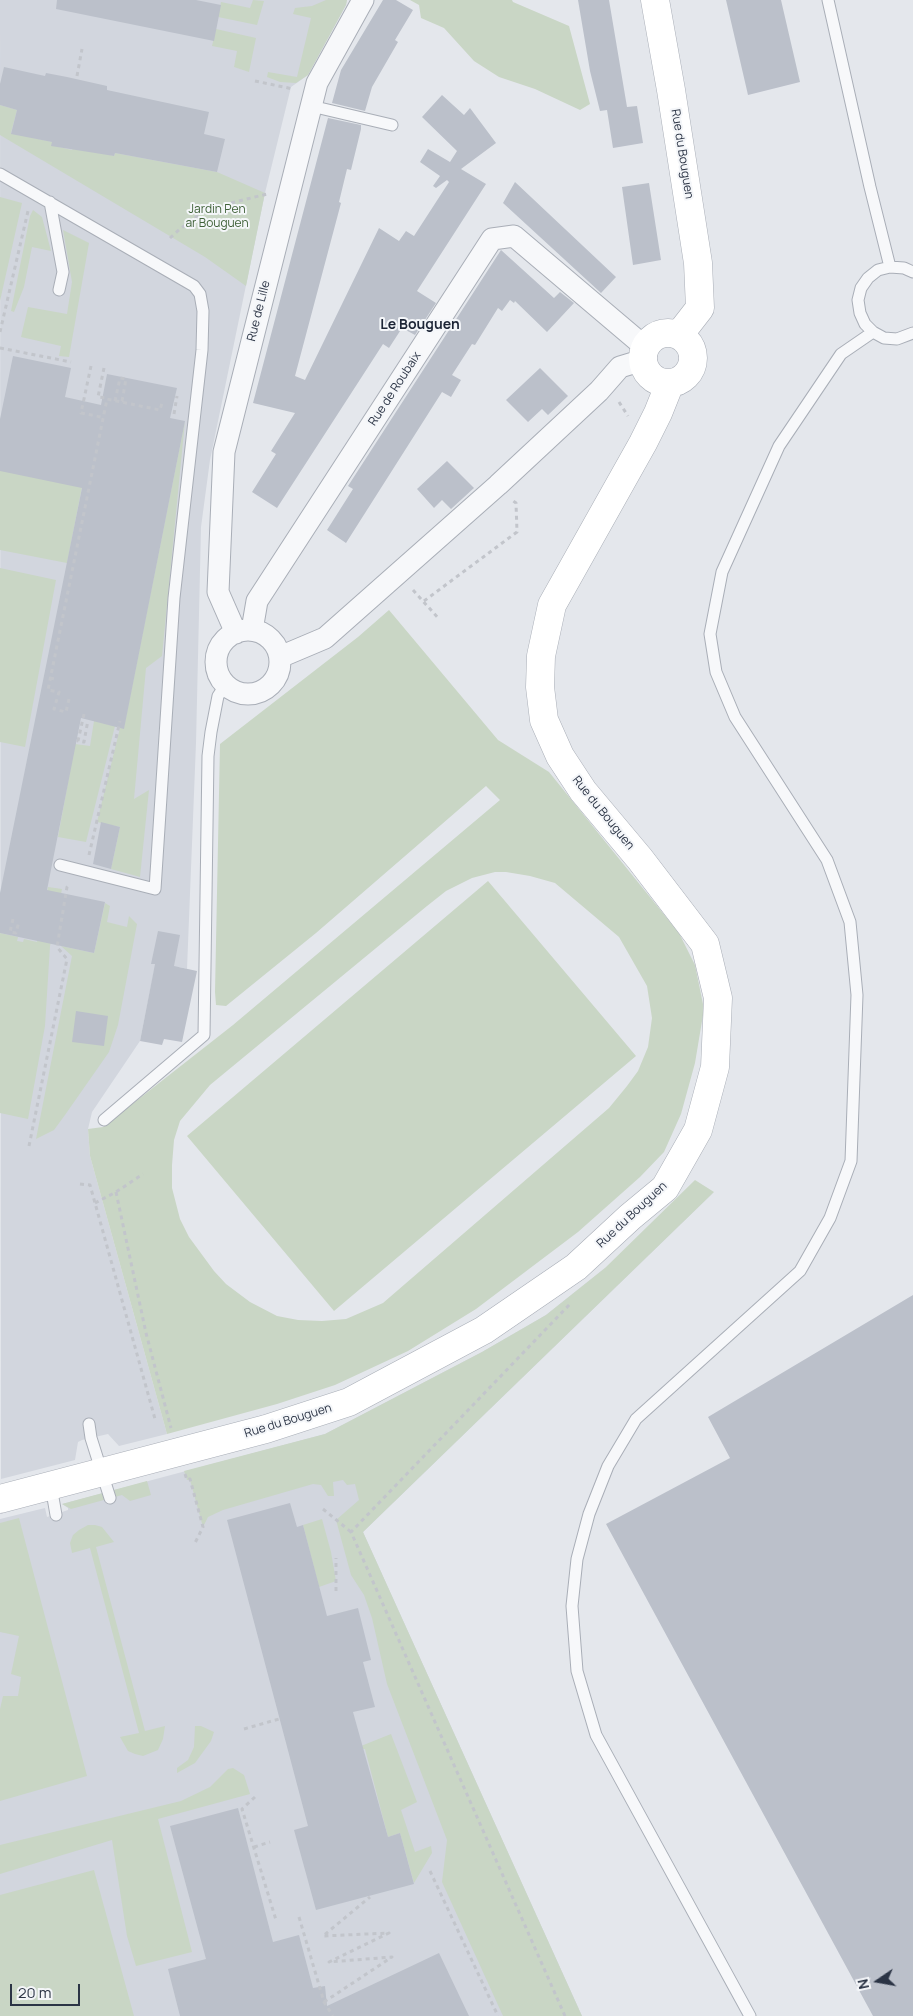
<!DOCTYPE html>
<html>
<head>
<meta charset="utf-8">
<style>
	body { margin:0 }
	#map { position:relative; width:913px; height:2016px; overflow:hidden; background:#e4e7ec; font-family:Manrope,sans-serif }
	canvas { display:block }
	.north { position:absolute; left:853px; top:1956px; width:50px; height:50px; -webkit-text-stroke:4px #f4f6f9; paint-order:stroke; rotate:258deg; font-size:14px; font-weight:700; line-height:20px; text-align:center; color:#2b3445 }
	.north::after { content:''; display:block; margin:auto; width:18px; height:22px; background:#2b3445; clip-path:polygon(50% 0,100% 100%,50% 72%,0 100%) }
	.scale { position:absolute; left:10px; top:1984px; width:70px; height:22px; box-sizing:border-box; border:2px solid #2b3445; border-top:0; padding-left:6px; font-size:15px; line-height:18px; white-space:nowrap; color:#2b3445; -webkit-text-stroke:4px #f4f6f9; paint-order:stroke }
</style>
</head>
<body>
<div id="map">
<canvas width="913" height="2016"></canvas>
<div class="north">N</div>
<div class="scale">20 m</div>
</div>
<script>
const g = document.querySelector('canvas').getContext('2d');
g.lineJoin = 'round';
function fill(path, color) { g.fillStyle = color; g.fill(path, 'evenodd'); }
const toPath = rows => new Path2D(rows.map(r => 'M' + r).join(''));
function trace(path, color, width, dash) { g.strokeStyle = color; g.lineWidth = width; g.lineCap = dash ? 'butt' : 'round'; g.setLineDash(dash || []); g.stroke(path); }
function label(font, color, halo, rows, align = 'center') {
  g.font = font + ' Manrope,sans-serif'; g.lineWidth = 4; g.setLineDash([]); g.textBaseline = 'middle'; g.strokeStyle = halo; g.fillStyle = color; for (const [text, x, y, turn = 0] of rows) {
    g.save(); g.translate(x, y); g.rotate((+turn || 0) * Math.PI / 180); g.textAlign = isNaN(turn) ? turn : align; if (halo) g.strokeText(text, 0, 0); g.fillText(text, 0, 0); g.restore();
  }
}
const built = toPath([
	[0,0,347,0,346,5,308,75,291,87,265,193,210,460,201,527,196,743,187,969,179,967,177,976,154,971,140,1041,92,1112,88,1129,90,1156,167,1434,119,1446,108,1434,82,1440,78,1442,75,1460,1,1479],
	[714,1192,363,1532,582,2016,0,2016,0,1519,45,1508,47,1517,68,1510,68,1508,62,1504,325,1434,482,1352,546,1315,605,1268]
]);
const green = toPath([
	[253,0,264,1,257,25,218,17,221,2,250,8],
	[326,0,347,0,346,5,308,75,296,83,280,82,267,77,268,72,297,77,311,18,293,14,295,8,312,6],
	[410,0,512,0,513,2,569,26,590,104,580,110,535,89,499,77,474,61,444,28,421,18,419,5],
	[216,29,256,38,249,72,234,67,237,51,212,46],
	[0,105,17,110,11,133,52,142,59,147,72,150,74,145,114,156,115,153,217,172,265,193,246,286,205,257,0,135],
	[0,197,22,203,0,301],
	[33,210,42,217,51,251,32,247,24,287,14,312,11,311,30,216],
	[63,230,89,243,69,357,59,356,61,346,21,337,28,307,67,314,72,282],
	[185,421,162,656,146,668,134,799,149,790,140,877,111,869,120,827,97,822,120,728,124,727],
	[94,426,67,563,0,550,0,471],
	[0,568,56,580,25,747,0,742],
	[389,610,498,740,549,772,679,933,695,965,704,1009,695,1063,681,1114,664,1152,640,1177,578,1232,476,1309,408,1351,335,1385,277,1404,167,1434,90,1156,88,1129,103,1127,233,1025,500,800,486,786,316,933,226,1006,216,1005,215,992,220,744,358,637],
	[495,872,506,872,530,876,555,883,619,937,647,986,652,1018,648,1047,638,1071,627,1086,609,1108,383,1303,346,1319,322,1321,298,1320,277,1316,250,1302,226,1284,214,1271,189,1237,180,1219,172,1188,172,1165,174,1140,180,1121,210,1085,427,906,446,891,472,878],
	[94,721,115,726,86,842,58,837,75,744,90,746],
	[488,881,636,1056,334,1311,187,1136],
	[48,887,62,889,50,946,45,1026,28,1119,0,1113,0,933,18,937,17,941,23,942,24,939,37,942],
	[105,903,110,906,107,922,127,927,129,916,137,924,118,1025,109,1052,65,1115,54,1130,36,1139,72,956,61,946,94,953],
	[695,1180,714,1192,363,1532,582,2016,503,2016,442,1882,447,1840,387,1684,372,1618,364,1595,351,1575,336,1520,359,1500,355,1484,347,1485,343,1480,333,1482,334,1496,328,1496,321,1485,313,1484,223,1510,208,1517,203,1527,190,1480,187,1480,184,1471,325,1434,482,1352,546,1315,605,1268],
	[147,1481,151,1495,130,1501,122,1495,71,1509,62,1504],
	[19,1518,87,1776,0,1801,0,1709,3,1696,18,1696,21,1677,11,1674,19,1636,0,1632,0,1523],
	[322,1519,331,1552,336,1581,319,1587,303,1525],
	[88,1525,95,1525,102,1527,114,1542,96,1547,145,1731,165,1726,163,1739,158,1750,143,1756,135,1754,128,1751,120,1737,139,1733,90,1548,72,1553,70,1543,73,1535,79,1530],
	[195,1726,201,1726,214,1732,211,1741,195,1763,177,1773,177,1768,188,1760,194,1747],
	[391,1734,417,1802,401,1810,415,1852,431,1846,432,1853,414,1883,400,1833,388,1837,365,1749,362,1749,361,1746],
	[233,1768,244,1775,250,1794,158,1819,192,1952,136,1966,127,1936,112,1840,0,1874,0,1845,181,1801,210,1787,228,1769],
	[94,1870,134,2016,0,2016,0,1895]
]);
const building = toPath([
	[57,0,196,0,221,5,214,41,56,9],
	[383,0,396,0,413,10,395,40,398,42,372,87,365,111,332,103,341,70],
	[578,0,609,0,627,107,637,106,643,143,613,148,607,110,600,111,590,71],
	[726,0,781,0,800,82,748,95],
	[4,67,45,76,46,73,67,77,107,86,107,90,209,112,204,134,225,139,217,172,115,153,114,156,51,146,52,142,11,134,17,110,0,105,0,84],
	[442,95,464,115,470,108,496,143,461,169,486,184,417,291,436,303,415,335,402,328,389,348,383,344,277,508,252,492,276,454,271,451,295,413,253,403,328,118,361,125,361,129,351,170,347,169,339,202,341,203,295,376,305,380,379,228,399,241,406,231,414,236,449,182,447,180,436,188,433,186,440,176,420,162,428,149,450,162,457,151,422,117],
	[515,182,616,277,601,293,503,203],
	[649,183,661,260,633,265,622,187],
	[501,250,554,298,560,292,574,303,547,332,515,301,514,303,510,300,502,311,498,308,475,345,472,344,452,375,461,380,451,397,442,392,346,543,327,530,353,489,348,486],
	[13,356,71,368,65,397,101,405,107,374,177,388,170,418,185,421,124,729,81,718,47,890,105,902,94,953,0,933,0,893,82,488,0,471,0,419],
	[540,368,568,396,548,415,542,409,528,422,506,400],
	[447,461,474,488,451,509,442,500,434,508,417,489],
	[101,822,120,827,111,869,93,864],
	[158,931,180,935,174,966,197,971,182,1042,164,1039,162,1045,140,1041,155,964,151,964],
	[76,1011,108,1016,104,1046,72,1042],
	[913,1295,913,2016,873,2016,606,1524,730,1458,708,1417],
	[290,1503,297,1527,303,1525,327,1616,358,1608,371,1660,363,1662,375,1707,353,1712,388,1837,400,1833,414,1884,316,1910,294,1830,308,1826,227,1520],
	[238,1808,273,1942,299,1935,313,1988,325,1986,327,2006,439,1953,469,2016,180,2016,168,1969,206,1959,170,1826]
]);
const path = toPath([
	[77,76,82,49],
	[255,81,293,89],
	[170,238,180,229,207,209,267,194],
	[0,332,28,211],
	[0,348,71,362],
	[91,366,81,413,101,417],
	[104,368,98,397,108,398],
	[115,401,120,378,126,379,122,401,119,400],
	[619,402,628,416],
	[174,414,177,396],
	[413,590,439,619],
	[424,601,517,532,516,503,512,500],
	[50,678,56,679],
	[69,699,66,712,54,709,59,692,48,690,107,399,160,410,162,403],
	[84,714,78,741,84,742,88,720],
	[89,855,120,721],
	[13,919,10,932,16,933,19,921],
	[29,1146,67,959,57,947,67,887,69,884],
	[80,1184,90,1185,155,1419],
	[116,1192,146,1333,171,1428],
	[95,1203,116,1192,143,1174],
	[185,1474,187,1480,190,1479,203,1527,194,1545],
	[323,1509,351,1532],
	[336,1591,336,1558],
	[244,1729,279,1719],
	[255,1797,242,1809,276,1920],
	[254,1847,270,1842],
	[430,1871,498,2016],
	[299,1917,324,2002,333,2016],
	[324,2002,392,1957,329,1962,389,1933,323,1936,370,1897],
	[565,2016,351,1532,571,1303]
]);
const lane = toPath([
	[828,0,870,187,890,267],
	[311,106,392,125],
	[0,174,194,286,200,294,203,311,202,350,174,598,155,889,60,865],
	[50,202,63,272,59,290],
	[913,272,904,268,890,267,878,270,868,278,861,288,858,300,860,313,865,324,873,332,884,338,897,339,913,333],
	[104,1120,204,1035,208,756,211,732,218,696,226,684],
	[89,1424,91,1438,110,1498],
	[51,1486,56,1515],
	[750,2016,596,1735,577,1671,572,1606,577,1559,589,1514,608,1466,636,1419,800,1271,830,1218,851,1161,857,995,850,922,827,860,735,717,716,672,710,634,722,572,779,446,841,354,873,332]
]);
const street = toPath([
	[252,630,257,601,492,239,514,236,645,347],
	'216 662a32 32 0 1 1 64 0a32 32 0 1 1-64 0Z',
	[236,633,218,592,224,452,317,83,363,0],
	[280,657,325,638,498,485,599,391,620,367,643,360]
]);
const secondary = toPath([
	[655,0,671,90,698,263,700,308,679,335],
	'643 358a25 25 0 1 1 50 0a25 25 0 1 1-50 0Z',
	[0,1499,266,1429,349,1402,484,1330,576,1267,630,1217,665,1188,698,1130,715,1067,718,998,705,944,640,859,583,791,560,756,544,720,540,687,541,656,552,605,643,443,658,413,670,383]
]);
const streetNames = [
	["Rue du Bouguen",682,154,81],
	["Rue de Lille",259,311,-76],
	["Rue de Roubaix",395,389,-57],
	["Rue du Bouguen",603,813,51],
	["Rue du Bouguen",632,1215,-43],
	["Rue du Bouguen",288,1421,-17]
];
const parkNames = [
	["Jardin Pen",217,210],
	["ar Bouguen",217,224]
];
const neighbourhoodNames = [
	["Le Bouguen",420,325]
];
fill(built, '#d2d6de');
fill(green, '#c9d6c5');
fill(building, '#bbc0ca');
trace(lane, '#a9aeb7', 13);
trace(street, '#a9aeb7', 23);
trace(secondary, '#a9aeb7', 29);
trace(path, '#c2c5cb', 3, [4, 4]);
trace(lane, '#f7f8fa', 11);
trace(street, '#f7f8fa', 21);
trace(secondary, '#fff', 28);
label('12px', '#2b3445', '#f4f6f9', streetNames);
label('12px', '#3f6138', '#f4f6f9', parkNames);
label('bold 14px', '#1d2536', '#f4f6f9', neighbourhoodNames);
</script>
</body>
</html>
